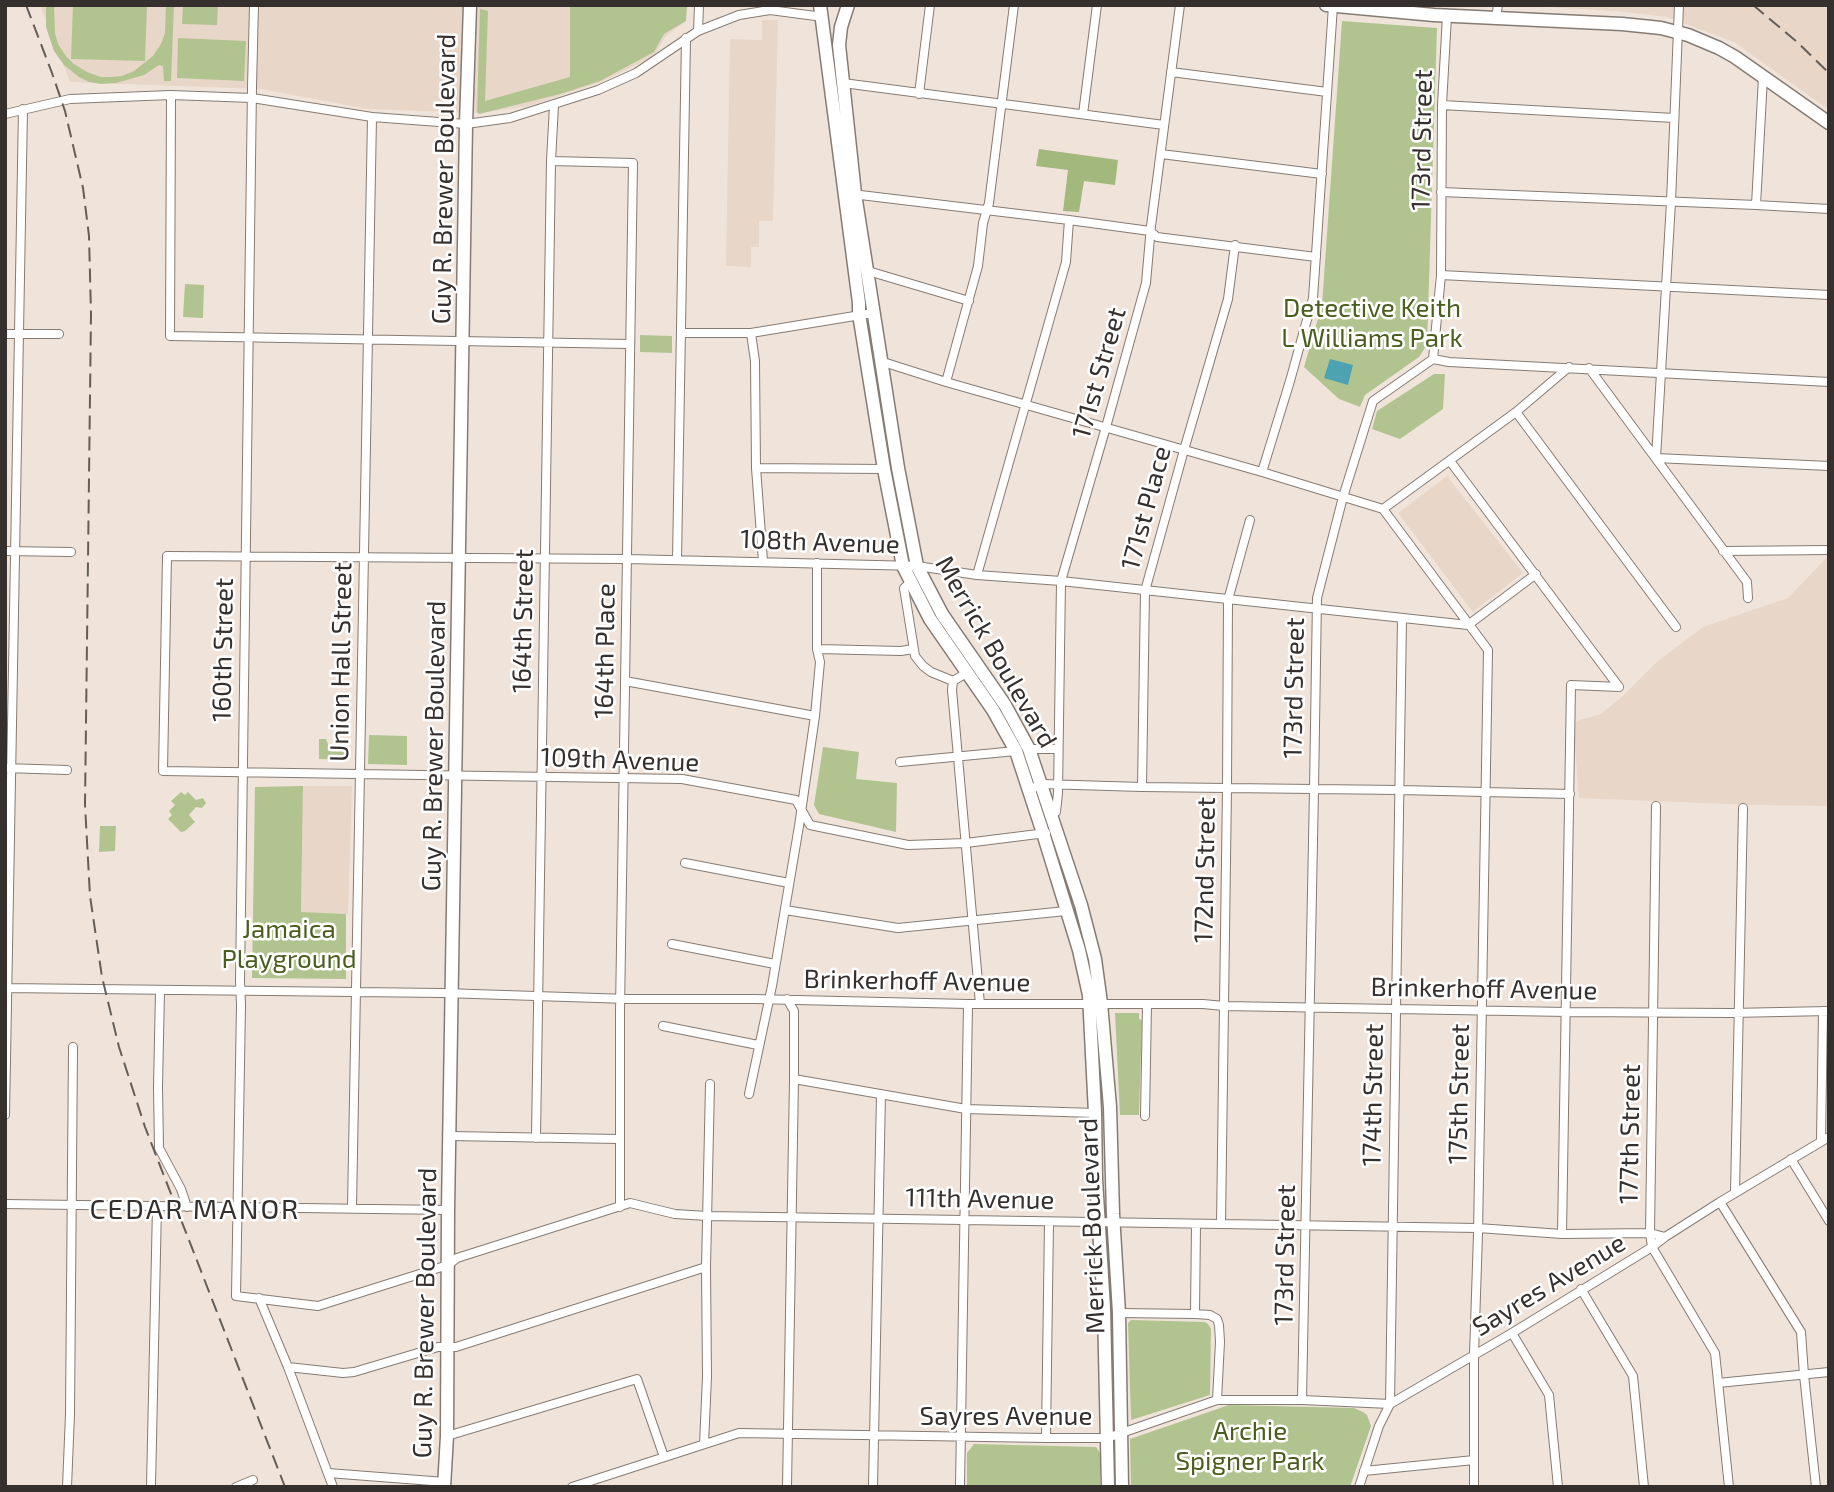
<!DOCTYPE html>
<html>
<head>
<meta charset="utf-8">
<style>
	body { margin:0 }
	#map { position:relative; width:1834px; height:1492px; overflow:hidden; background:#f0e4da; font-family:"Exo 2",sans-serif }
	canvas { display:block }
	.frame { position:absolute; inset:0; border:7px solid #35302d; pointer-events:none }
</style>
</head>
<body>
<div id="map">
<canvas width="1834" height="1492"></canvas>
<div class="frame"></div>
</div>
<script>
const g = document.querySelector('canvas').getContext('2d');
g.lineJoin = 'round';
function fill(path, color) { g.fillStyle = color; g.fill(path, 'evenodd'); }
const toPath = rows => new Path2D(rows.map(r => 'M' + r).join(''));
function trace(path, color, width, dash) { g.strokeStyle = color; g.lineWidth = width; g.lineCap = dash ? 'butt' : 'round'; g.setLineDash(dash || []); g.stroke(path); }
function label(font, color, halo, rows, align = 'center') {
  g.font = font + ' "Exo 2",sans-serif'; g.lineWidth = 5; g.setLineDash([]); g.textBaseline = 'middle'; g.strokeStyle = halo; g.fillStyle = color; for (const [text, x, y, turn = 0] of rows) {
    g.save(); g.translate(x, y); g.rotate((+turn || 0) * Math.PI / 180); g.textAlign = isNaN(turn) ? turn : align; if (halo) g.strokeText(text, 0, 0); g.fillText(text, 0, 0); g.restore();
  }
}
const built = toPath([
	[40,5,687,5,686,21,666,36,654,56,599,83,528,106,480,113,368,109,261,89,70,82],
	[1518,5,1829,5,1829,110,1734,42,1667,17,1625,12],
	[762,20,778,20,773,221,759,221,759,247,751,247,751,267,726,266,730,39,762,40],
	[1447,476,1523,573,1473,612,1398,513],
	[1829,555,1829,806,1752,805,1579,798,1573,722,1601,714,1624,695,1658,661,1703,627,1788,598],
	[303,786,352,786,348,914,301,913]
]);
const green = toPath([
	[46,5,54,5,55,33,58,44,65,55,74,64,87,72,101,77,111,77,122,76,134,71,153,56,161,44,165,33,166,5,174,5,171,81,164,81,163,66,159,65,144,75,116,83,101,84,89,82,79,77,64,65,54,51,46,27],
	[73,5,147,5,145,61,71,59],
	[183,5,218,5,217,25,182,24],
	[570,5,687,5,686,21,664,34,654,52,600,81,560,94,479,114,477,112,480,9,488,11,485,101,570,77],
	[1342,21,1437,28,1427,345,1419,357,1365,395,1360,407,1339,399,1304,367,1322,305],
	[178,38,246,41,244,81,177,78],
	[185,284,204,285,203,318,183,317],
	[640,335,672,336,672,353,640,352],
	[1434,374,1445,374,1443,409,1400,439,1372,429,1377,411],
	[369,735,407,736,407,765,368,764],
	[319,739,326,739,329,747,349,749,349,760,319,759],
	[823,747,859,752,856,779,897,783,896,832,819,814,814,805],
	[303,786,301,912,346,914,346,979,252,978,255,787],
	[181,792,185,795,188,792,196,800,203,798,206,803,202,808,196,807,189,815,195,822,185,831,181,832,168,819,172,815,169,811,175,805,171,801],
	[100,826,116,826,115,851,99,852],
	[1115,1013,1139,1013,1139,1019,1142,1020,1139,1115,1120,1115],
	[1131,1320,1205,1322,1208,1324,1211,1329,1210,1395,1131,1420,1128,1323],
	[1229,1405,1354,1408,1363,1412,1367,1415,1371,1426,1350,1487,1131,1487,1130,1439],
	[974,1444,1096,1447,1100,1453,1100,1487,967,1487,967,1453]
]);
const forest = toPath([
	[1039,149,1118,160,1115,185,1084,181,1079,212,1063,211,1068,170,1036,166]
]);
const water = toPath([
	[1330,359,1353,365,1348,385,1324,378]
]);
const street = toPath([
	[254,5,252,87,243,762,240,981,241,1005,236,1296,318,1306,448,1265,457,1258,630,1203,675,1214,707,1216,1478,1228,1562,1234,1650,1233,1665,1237],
	[1496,18,1498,5],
	[698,31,699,5],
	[1171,72,1327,92],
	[843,83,1164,125],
	[919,94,930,5],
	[171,95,170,336,630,344],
	[1442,105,1674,118],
	[5,114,70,99,171,95,252,98,372,117,466,124,510,118,598,90,636,73,698,31,739,15,770,10,823,17],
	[1083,114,1097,5],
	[1161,154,1322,174],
	[551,161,633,163,620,1011,620,1207],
	[1441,192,1756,205,1829,209],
	[852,194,1069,220,1150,231,1157,237,1316,257],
	[1756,205,1763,77],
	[868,271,969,301],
	[1441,275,1829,295],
	[682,333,751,333,873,313],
	[751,333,755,361,756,468,763,561],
	[5,334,59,334],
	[1433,359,1449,362,1829,382],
	[880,361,946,382,1262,472,1383,509],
	[1589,368,1747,582,1748,598],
	[946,382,978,266,983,223,989,203,1014,5],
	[1516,412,1676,627],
	[1656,458,1671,202,1679,5],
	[1656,458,1829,466],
	[1450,461,1619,687],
	[756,468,884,469],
	[1262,472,1290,381,1313,298,1333,6],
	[1383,509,1488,650,1478,1234,1474,1355,1474,1487],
	[1383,509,1516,412,1569,367],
	[5,551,71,552],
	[1723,551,1829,550],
	[677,560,686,38],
	[977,575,1066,262,1069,220],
	[911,582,904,588,915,656,923,666,931,672,953,681],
	[1468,625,1536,574],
	[817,649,901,651,913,649],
	[968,672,953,681,952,690,980,1004],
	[625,681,815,716],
	[1029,749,1058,749],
	[900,762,1016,751],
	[5,768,67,770],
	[1142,787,1145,591,1184,450,1228,299,1235,245],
	[1029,790,1042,784,1142,787,1400,790,1570,794],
	[1656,806,1650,1233,1652,1247,1715,1353,1729,1487],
	[1052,814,1056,812,1058,793,1061,581,1106,427,1146,283,1151,226,1180,5],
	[1046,833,966,843,908,845,810,825,796,800,682,779,163,771,167,556,627,559,917,566,977,575,1061,581,1468,625],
	[685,863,789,883],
	[785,910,898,928,1066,911],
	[672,944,775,964],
	[5,988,443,993,628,999,754,999,968,1004,1203,1004,1224,1006,1567,1012,1731,1013,1829,1011],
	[160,991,158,1087,159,1148,181,1189,187,1207],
	[787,999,794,1011,794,1079,787,1487],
	[663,1026,758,1045],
	[794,1079,966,1109,1095,1113],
	[749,1094,772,986,799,826,815,716,820,662,817,649,817,563],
	[5,1115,23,109],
	[1145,1116,1147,1005],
	[450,1136,619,1139],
	[536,1138,551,161,554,105],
	[1821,1141,1823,1011],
	[1791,1159,1829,1221],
	[1735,1193,1743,808],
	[1720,1202,1801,1332,1804,1375,1816,1487],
	[5,1204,448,1210],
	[352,1208,372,117],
	[1196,1224,1195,1314,1210,1315,1217,1319,1219,1325,1220,1342,1217,1400],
	[1221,1224,1227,788,1228,600,1250,520],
	[1562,1234,1571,685,1619,687],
	[1581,1289,1633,1376,1644,1487],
	[259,1298,288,1367,333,1487],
	[1119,1313,1195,1314],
	[1512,1333,1549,1395,1558,1487],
	[288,1367,343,1373,354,1372,438,1347,456,1347,706,1267],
	[1718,1383,1829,1372],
	[1302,1400,1314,790,1317,598,1343,497,1373,401,1433,359,1441,275,1442,105,1447,16],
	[447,1436,637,1379,664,1457],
	[1046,1438,1049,1222],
	[704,1444,707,1377,706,1267,710,1084],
	[1364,1471,1474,1460],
	[328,1473,445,1482],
	[67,1487,70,1414,73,1047],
	[151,1487,157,1206],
	[236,1487,253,1480],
	[572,1487,739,1433,1046,1438,1107,1438,1217,1400,1302,1400,1390,1404,1512,1333,1652,1247,1665,1237,1720,1202,1829,1137],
	[873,1487,881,1094],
	[960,1487,968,1004],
	[1359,1487,1379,1426,1390,1404,1402,618]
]);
const secondary = toPath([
	[1326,5,1434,15,1622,24,1661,28,1688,35,1719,48,1735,57,1829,123],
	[444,1487,447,1436,448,1210,466,124,470,5]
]);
const primary = toPath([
	[820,5,859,303,859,314,884,469,903,566,930,619,993,710,1016,751,1043,833,1079,950,1089,995,1095,1113,1096,1179,1104,1308,1108,1487],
	[848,5,841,27,839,45,855,194,898,468,917,566,942,614,1005,705,1029,749,1081,905,1095,959,1101,1003,1110,1107,1113,1214,1119,1313,1122,1487]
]);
const rail = toPath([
	[26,5,52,73,65,111,83,188,89,236,91,314,85,805,90,896,102,977,119,1047,145,1127,285,1487],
	[1753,5,1796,41,1829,73]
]);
const streetNames = [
	["173rd Street",1422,140,-89],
	["Guy R. Brewer Boulevard",444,179,-89],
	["171st Street",1099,373,-74],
	["171st Place",1146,508,-75],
	["108th Avenue",820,542,2],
	["164th Street",523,621,-89],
	["160th Street",223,650,-89],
	["164th Place",605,651,-89],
	["Merrick Boulevard",996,652,60],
	["Union Hall Street",341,662,-89],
	["173rd Street",1294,688,-89],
	["Guy R. Brewer Boulevard",434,746,-89],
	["109th Avenue",620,760,2],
	["172nd Street",1205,870,-89],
	["Brinkerhoff Avenue",917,981,1],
	["Brinkerhoff Avenue",1484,989,1],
	["175th Street",1459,1094,-89],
	["174th Street",1373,1095,-89],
	["177th Street",1630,1134,-89],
	["111th Avenue",980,1199,1],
	["Merrick Boulevard",1092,1226,-92],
	["173rd Street",1285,1255,-89],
	["Sayres Avenue",1549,1285,-31],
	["Guy R. Brewer Boulevard",425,1313,-89],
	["Sayres Avenue",1006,1416]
];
const parkNames = [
	["Detective Keith",1372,308],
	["L Williams Park",1372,338],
	["Jamaica",289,929],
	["Playground",289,959],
	["Archie",1250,1431],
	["Spigner Park",1250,1461]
];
const neighbourhoodNames = [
	["CEDAR MANOR",195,1210]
];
fill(built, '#e8d6c8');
fill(green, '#b1c490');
fill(forest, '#a3b87c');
fill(water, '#4da3b1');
trace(street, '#867b73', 10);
trace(secondary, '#867b73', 15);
trace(primary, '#867b73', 15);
trace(street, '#fff', 8);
trace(secondary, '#fff', 12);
trace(primary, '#fff', 12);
trace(rail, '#645d58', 2, [14, 7]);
label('26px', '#35302d', '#fff', streetNames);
label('26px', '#4b5e1e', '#fff', parkNames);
g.letterSpacing = '2px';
label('28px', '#35302d', '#fff', neighbourhoodNames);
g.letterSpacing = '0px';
</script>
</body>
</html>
